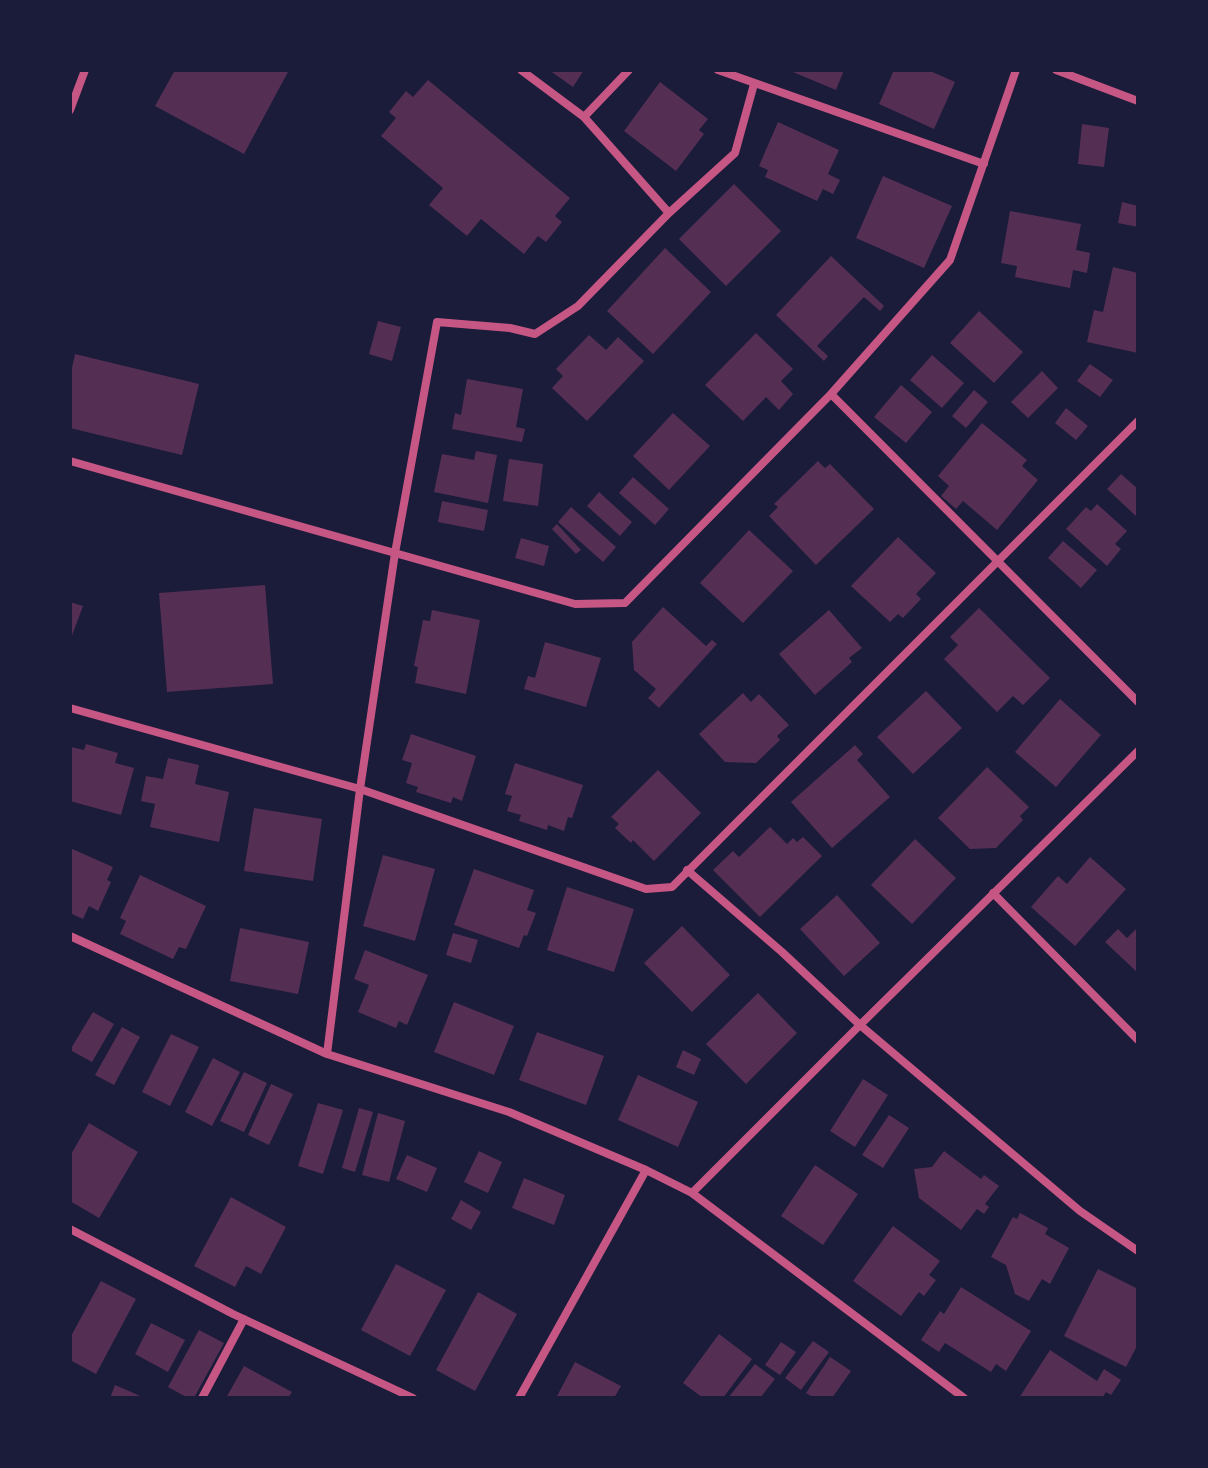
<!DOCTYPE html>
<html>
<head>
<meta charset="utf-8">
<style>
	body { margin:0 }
	#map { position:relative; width:1208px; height:1468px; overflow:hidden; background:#1b1b3a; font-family:Poppins,sans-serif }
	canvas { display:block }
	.frame { position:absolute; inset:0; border:72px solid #1b1b3a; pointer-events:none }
</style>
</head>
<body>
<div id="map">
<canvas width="1208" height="1468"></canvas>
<div class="frame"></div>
</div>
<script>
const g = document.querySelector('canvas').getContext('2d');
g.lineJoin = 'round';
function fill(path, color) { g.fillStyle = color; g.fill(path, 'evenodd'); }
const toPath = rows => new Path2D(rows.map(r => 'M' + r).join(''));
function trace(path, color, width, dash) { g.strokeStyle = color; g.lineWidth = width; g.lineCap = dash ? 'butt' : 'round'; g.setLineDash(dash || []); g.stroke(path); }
const building = toPath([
	[175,70,289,70,244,154,155,106],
	[549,70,584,70,573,87],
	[788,70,844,70,836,90],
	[894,70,928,70,955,82,934,129,879,104],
	[428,80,570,198,555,216,562,222,546,242,538,236,524,254,481,219,467,236,429,205,443,188,381,136,396,118,389,112,406,91,413,97],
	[660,82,708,119,699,130,704,134,676,171,624,131],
	[778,122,839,150,828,174,840,180,833,194,823,189,817,201,765,177,768,170,759,166],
	[1082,124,1109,128,1104,167,1078,164],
	[883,176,952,206,924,268,856,238],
	[734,184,781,231,726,286,679,239],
	[1122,202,1138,206,1138,227,1118,223],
	[1010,211,1081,224,1076,250,1090,253,1087,273,1073,270,1070,288,1015,277,1017,266,1001,263],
	[665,248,711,292,653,354,607,311],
	[831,256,884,306,880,311,864,297,817,346,828,356,824,361,776,315],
	[1113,267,1138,273,1138,353,1087,342,1094,310,1103,312],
	[979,311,1023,352,994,383,950,343],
	[378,321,401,327,392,361,369,354],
	[756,333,793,369,781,381,793,394,779,410,766,397,743,421,705,385],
	[589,335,606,350,618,337,644,361,587,421,552,388,563,376,556,369],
	[75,354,199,384,182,455,70,428,70,377],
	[932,355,964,383,942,408,910,380],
	[1090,364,1113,380,1100,397,1077,381],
	[1042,371,1058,388,1028,418,1011,402],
	[467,379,523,389,516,427,525,429,522,442,452,429,455,413,461,415],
	[901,385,932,412,906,443,874,417],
	[974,390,988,402,966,428,952,416],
	[1066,408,1088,426,1076,440,1055,423],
	[673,413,710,446,669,490,633,456],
	[982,423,1027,460,1022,466,1038,480,997,530,963,501,956,509,941,496,949,486,938,476],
	[476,451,497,455,488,503,434,492,442,454,474,460],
	[509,459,543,464,538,506,503,501],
	[818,461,825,468,830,464,874,509,816,565,769,516,778,507,774,504],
	[1121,474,1138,489,1138,518,1107,489],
	[633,477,669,509,655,525,619,493],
	[599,492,632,522,620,536,587,506],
	[442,501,488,510,484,531,438,522],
	[1097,504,1127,531,1115,544,1121,549,1107,566,1066,529,1086,507,1091,511],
	[571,507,616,547,603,562,558,522],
	[557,524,581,550,576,554,552,529],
	[749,530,793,571,743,623,700,583],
	[898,537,936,573,916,594,921,599,903,618,898,614,890,622,851,586],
	[521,538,549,546,544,566,515,558],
	[1063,541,1097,570,1081,588,1048,558],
	[265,585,273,684,167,692,159,593],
	[70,602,83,606,70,641],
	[663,607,706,646,712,640,717,644,659,708,648,698,656,689,634,670,632,642],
	[979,608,1050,678,1023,705,1013,696,997,712,944,659,958,645,950,637],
	[432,610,480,620,466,694,415,683,418,667,414,666,423,620,430,621],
	[829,610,862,648,849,658,852,662,815,695,779,654],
	[545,642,601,658,586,707,524,689,528,676,535,678],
	[926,691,962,728,913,774,877,737],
	[743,693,751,702,759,694,789,725,777,736,780,740,756,763,725,762,699,734],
	[1060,699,1101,735,1056,787,1015,752],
	[411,734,476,756,462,801,453,797,451,803,416,792,418,787,406,783,412,763,402,760],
	[86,744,118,753,115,763,134,768,121,815,70,801,71,747,84,750],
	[855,745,863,754,857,760,890,797,832,848,791,802],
	[168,758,199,765,195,784,229,792,219,842,150,827,155,804,141,801,146,776,163,779],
	[515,763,583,785,572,818,568,817,564,831,548,825,547,830,519,821,521,815,507,811,512,796,505,794],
	[987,767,1029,807,1020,816,1023,820,996,848,970,849,938,818],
	[658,770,701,813,654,861,633,840,631,843,615,828,619,824,611,817],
	[254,808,322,819,313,881,244,871],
	[770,827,787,844,793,838,797,842,803,837,822,856,760,917,713,870,733,851,739,857],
	[915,839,956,878,912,924,871,885],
	[70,848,113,867,107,880,111,882,98,911,89,906,83,919,70,913],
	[383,855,435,869,415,941,363,926],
	[1090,857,1126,889,1075,946,1031,907,1058,876,1067,884],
	[474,869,534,890,527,910,536,913,527,936,524,935,519,948,454,925],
	[140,875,206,906,186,949,179,947,173,959,120,934,126,921,120,918],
	[567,887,634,909,614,972,547,950],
	[837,895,880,943,844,976,800,929],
	[682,926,730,975,692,1012,644,963],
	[1138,927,1138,973,1105,942,1118,929,1127,938],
	[240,928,309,942,298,994,230,981],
	[453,933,478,940,471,963,446,955],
	[365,950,428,975,407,1025,399,1021,396,1028,358,1012,369,985,354,979],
	[758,993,797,1033,746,1084,706,1044],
	[454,1002,514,1026,494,1075,434,1052],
	[93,1012,114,1024,92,1062,70,1050],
	[122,1027,140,1037,114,1085,95,1075],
	[537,1032,604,1056,586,1105,519,1080],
	[171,1034,199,1047,170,1106,142,1092],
	[683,1050,701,1059,694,1075,676,1067],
	[213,1058,240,1072,212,1126,185,1112],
	[244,1072,267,1083,244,1132,220,1121],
	[638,1075,698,1102,678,1147,618,1120],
	[863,1079,888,1095,855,1147,830,1131],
	[271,1084,293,1094,269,1145,248,1135],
	[318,1103,343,1110,323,1174,298,1166],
	[359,1108,373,1112,355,1172,342,1168],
	[378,1113,405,1121,389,1182,362,1175],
	[889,1115,909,1128,883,1168,862,1155],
	[89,1123,138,1152,99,1218,70,1201,70,1156],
	[479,1151,502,1162,488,1193,464,1182],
	[944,1151,981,1179,984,1175,999,1186,985,1204,989,1207,984,1214,977,1209,961,1230,919,1198,914,1169,932,1167],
	[407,1155,437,1168,427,1192,396,1179],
	[815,1165,858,1194,823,1245,781,1216],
	[524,1178,565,1195,554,1225,512,1208],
	[231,1197,286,1227,261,1274,246,1266,235,1287,194,1266],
	[461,1200,481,1212,471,1230,451,1219],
	[1020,1213,1048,1228,1045,1234,1069,1248,1050,1284,1042,1279,1029,1301,1015,1294,1006,1265,991,1257,1013,1217,1017,1219],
	[893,1226,940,1261,929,1275,936,1280,924,1296,919,1292,901,1316,853,1281],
	[396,1264,446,1290,410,1356,361,1330],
	[1098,1269,1138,1289,1138,1344,1126,1367,1064,1336],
	[101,1281,136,1299,96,1374,70,1360,70,1338],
	[961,1287,1031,1331,1006,1371,996,1364,991,1372,945,1343,939,1352,921,1340,940,1311,944,1314],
	[478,1292,517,1314,475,1391,436,1370],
	[151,1323,185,1340,168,1372,135,1354],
	[199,1330,224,1343,194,1398,188,1398,168,1387],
	[719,1334,752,1359,723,1398,703,1398,683,1383],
	[813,1341,829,1352,801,1390,785,1378],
	[781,1342,796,1352,780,1375,765,1365],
	[1050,1350,1097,1381,1104,1369,1121,1380,1111,1395,1106,1392,1102,1398,1019,1398],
	[830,1357,851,1371,832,1398,814,1398,806,1393],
	[575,1362,621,1386,614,1398,556,1398],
	[755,1364,775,1379,760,1398,728,1398],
	[244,1366,292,1392,288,1398,226,1398],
	[115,1385,145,1398,110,1398]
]);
const minor = toPath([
	[521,70,584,117,669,213],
	[718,70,984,164],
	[1056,70,1138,101],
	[70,110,85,70],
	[584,117,629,70],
	[831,394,1138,702],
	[70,461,575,604,625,603,831,394,950,260,1016,70],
	[70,708,360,789,646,889,672,887,1138,421],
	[687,870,782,952,860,1025,1080,1211,1138,1251],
	[993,893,1138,1040],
	[70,936,327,1054,509,1112,646,1170,692,1193,964,1398],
	[327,1054,360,789,395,553,437,322,510,328,535,334,578,306,669,213,735,153,754,84],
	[692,1193,860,1025,1138,751],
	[70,1229,233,1314,413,1398],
	[202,1398,244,1319],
	[519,1398,646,1170]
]);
fill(building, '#542f53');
trace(minor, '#c65784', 8);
</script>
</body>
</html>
